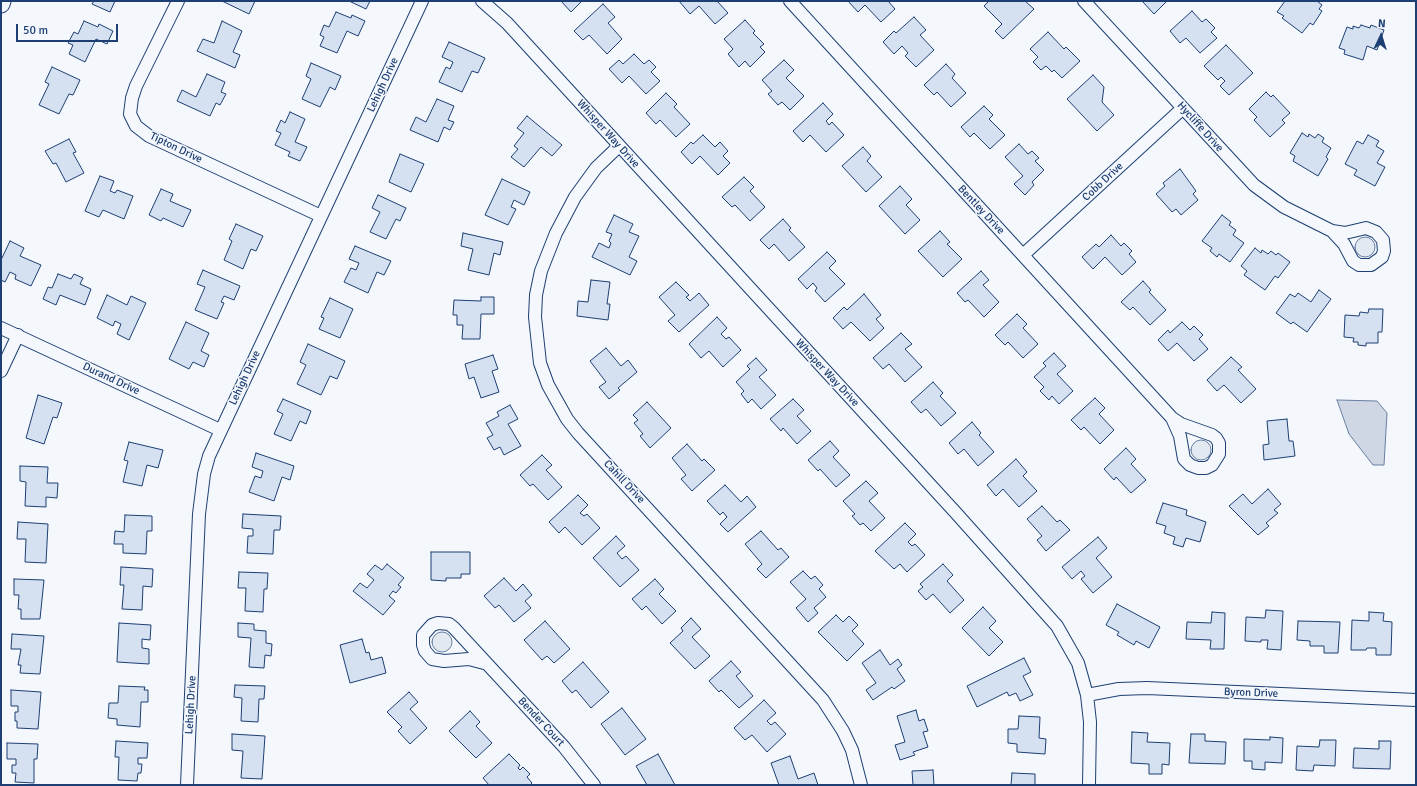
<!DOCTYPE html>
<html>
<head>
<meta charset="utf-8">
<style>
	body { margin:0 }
	#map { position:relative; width:1417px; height:786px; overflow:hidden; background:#f4f7fb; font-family:Signika,sans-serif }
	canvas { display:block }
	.frame { position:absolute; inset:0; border:2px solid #1d3f73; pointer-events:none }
	.north { position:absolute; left:1361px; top:16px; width:40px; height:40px; -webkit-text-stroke:3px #f4f7fb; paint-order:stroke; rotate:4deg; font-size:11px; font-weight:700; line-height:16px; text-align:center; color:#1d3f73 }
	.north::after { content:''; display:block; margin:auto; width:14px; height:18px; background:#1d3f73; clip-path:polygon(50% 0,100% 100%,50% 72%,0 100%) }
	.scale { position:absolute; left:16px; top:24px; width:102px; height:18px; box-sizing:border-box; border:2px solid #1d3f73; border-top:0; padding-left:5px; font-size:12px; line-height:14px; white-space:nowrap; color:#1d3f73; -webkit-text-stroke:3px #f4f7fb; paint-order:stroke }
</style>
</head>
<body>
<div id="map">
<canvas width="1417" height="786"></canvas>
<div class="frame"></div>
<div class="north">N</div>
<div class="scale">50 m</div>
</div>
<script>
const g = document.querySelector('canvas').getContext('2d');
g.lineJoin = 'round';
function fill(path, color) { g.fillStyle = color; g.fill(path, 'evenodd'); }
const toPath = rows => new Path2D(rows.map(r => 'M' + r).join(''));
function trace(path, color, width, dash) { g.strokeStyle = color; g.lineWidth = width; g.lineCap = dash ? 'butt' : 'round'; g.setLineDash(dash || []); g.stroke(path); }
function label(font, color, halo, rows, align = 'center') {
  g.font = font + ' Signika,sans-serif'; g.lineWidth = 3; g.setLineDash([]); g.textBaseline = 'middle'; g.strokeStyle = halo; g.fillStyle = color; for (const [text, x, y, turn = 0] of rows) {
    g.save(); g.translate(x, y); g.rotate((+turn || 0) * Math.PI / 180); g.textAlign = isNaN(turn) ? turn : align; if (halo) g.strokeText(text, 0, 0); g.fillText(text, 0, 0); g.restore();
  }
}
const green = toPath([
	'1355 247a10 10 0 1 1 20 0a10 10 0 1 1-20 0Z',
	'1191 450a10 10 0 1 1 20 0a10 10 0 1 1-20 0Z',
	'432 642a10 10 0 1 1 20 0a10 10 0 1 1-20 0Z'
]);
const water = toPath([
	[1337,400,1377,401,1387,413,1384,465,1373,465,1349,434,1337,400]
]);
const building = toPath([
	[94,1,115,1,110,12,92,4,94,1],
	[222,1,255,1,249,14,222,1],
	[349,1,370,1,366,9,349,1],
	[561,1,582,1,571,12,561,1],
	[679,1,717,1,728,13,715,24,699,6,690,14,679,1],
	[848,1,888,1,895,9,881,22,865,5,858,12,848,1],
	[989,1,1025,1,1034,9,1003,39,995,31,1002,24,984,6,989,1],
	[1142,1,1167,1,1154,14,1142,1],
	[1285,1,1317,1,1322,5,1319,9,1322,11,1313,25,1310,23,1302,33,1282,18,1284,16,1277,12,1285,1],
	[603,4,615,17,608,23,622,39,607,54,589,35,583,40,574,31,603,4],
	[1192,11,1202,22,1206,19,1215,28,1211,32,1217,38,1200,53,1186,38,1180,43,1170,31,1192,11],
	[336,12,351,18,352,15,365,21,358,36,347,31,337,53,320,46,324,37,320,35,324,25,329,27,336,12],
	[914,17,926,30,920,35,934,50,916,67,905,56,908,53,902,46,894,54,883,42,894,31,896,33,914,17],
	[745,20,755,31,753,33,764,44,760,47,765,52,750,67,745,61,739,67,728,54,733,49,724,39,745,20],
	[84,21,98,27,99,24,113,31,107,44,96,39,85,62,69,54,73,45,68,43,74,32,78,34,84,21],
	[222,21,242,31,233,52,240,55,235,68,197,51,203,39,214,43,222,21],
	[1361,25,1370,28,1371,25,1384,30,1377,50,1367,46,1363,60,1344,54,1345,50,1339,48,1347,27,1353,29,1353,26,1359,28,1361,25],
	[1048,32,1064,49,1066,47,1080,61,1062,78,1054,70,1052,72,1046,66,1041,70,1033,62,1038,57,1030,49,1048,32],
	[449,42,485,58,478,73,472,71,462,92,439,82,446,67,450,69,453,62,442,57,449,42],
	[1226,45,1253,73,1229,95,1220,86,1225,81,1221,77,1218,80,1204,66,1226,45],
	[634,54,644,64,649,60,656,67,651,72,660,81,646,94,629,76,622,83,609,69,619,60,623,64,634,54],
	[784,60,794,70,786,78,804,96,790,110,782,102,778,105,768,94,772,91,762,80,784,60],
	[311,63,341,76,335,90,330,87,320,107,302,99,311,79,306,76,311,63],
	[946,64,955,74,952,78,966,93,951,107,937,92,934,95,924,85,946,64],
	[52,67,80,80,73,95,69,94,59,114,39,105,49,84,45,82,52,67],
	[207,74,225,82,221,92,226,94,220,105,216,103,210,116,177,101,182,90,196,97,207,74],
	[1093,75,1104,87,1102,102,1114,115,1097,131,1067,99,1093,75],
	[1266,92,1271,97,1273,95,1290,113,1282,120,1285,123,1270,137,1254,120,1257,117,1249,109,1266,92],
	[666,93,677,104,674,107,690,124,676,137,660,120,656,124,646,113,666,93],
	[437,99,454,106,448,120,454,122,450,130,444,127,438,142,410,130,416,117,426,122,437,99],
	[823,103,833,114,826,121,829,125,832,122,844,135,826,152,810,135,803,142,793,131,823,103],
	[984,106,993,115,989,119,1005,135,990,149,974,133,970,137,961,127,984,106],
	[290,112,305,119,295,142,307,147,300,161,288,156,290,152,275,145,281,133,276,131,281,120,285,123,290,112],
	[527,116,562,145,552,156,541,147,524,167,511,157,518,149,514,146,524,133,517,128,527,116],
	[1302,133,1308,137,1309,134,1315,138,1318,134,1324,138,1322,142,1331,148,1326,157,1328,159,1318,176,1293,161,1295,156,1290,153,1302,133],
	[703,135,715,147,720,142,728,151,723,156,730,163,718,175,700,156,692,164,681,152,691,142,693,144,703,135],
	[1368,135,1379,141,1376,146,1384,151,1377,163,1385,167,1375,186,1354,175,1357,170,1345,164,1357,141,1363,144,1368,135],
	[69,139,76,152,73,153,84,173,66,182,56,163,53,164,45,151,69,139],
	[1019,144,1028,154,1032,151,1039,158,1035,161,1044,170,1032,182,1034,185,1025,195,1014,184,1023,176,1005,157,1019,144],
	[863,147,871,156,867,161,882,177,866,192,842,166,863,147],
	[400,154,424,164,411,192,389,182,400,154],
	[1180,169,1196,191,1193,194,1198,200,1181,215,1176,209,1172,212,1156,194,1165,186,1163,183,1180,169],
	[100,176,114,181,110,191,115,193,117,190,133,196,124,219,103,210,99,217,85,211,100,176],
	[744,177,754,187,750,191,765,207,750,221,735,205,732,207,722,197,744,177],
	[502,179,530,192,524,205,514,200,511,207,516,209,508,225,485,215,502,179],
	[900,186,912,199,906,205,920,220,905,234,879,206,900,186],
	[161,189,173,194,170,201,191,210,183,227,163,218,161,221,149,215,161,189],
	[378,195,406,208,400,221,396,219,386,239,370,232,380,212,372,208,378,195],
	[614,215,633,224,629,232,639,236,629,257,637,261,630,275,592,257,599,243,609,248,611,243,609,241,612,234,606,232,614,215],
	[1222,215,1231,222,1229,225,1236,230,1233,235,1244,243,1230,262,1219,254,1217,257,1210,251,1212,248,1202,241,1222,215],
	[783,219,791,228,789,230,805,247,789,261,774,244,769,249,760,240,783,219],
	[236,224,263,236,256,251,251,249,243,269,224,260,232,241,229,239,236,224],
	[940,231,950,242,947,244,962,259,943,277,918,251,940,231],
	[463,233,503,242,500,255,494,253,489,275,468,270,473,249,461,246,463,233],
	[1111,235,1121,246,1124,243,1132,251,1129,254,1136,262,1122,275,1105,257,1093,269,1082,257,1096,244,1099,247,1111,235],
	[10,241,24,248,20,256,41,265,31,286,15,279,16,275,10,272,5,282,1,280,1,260,10,241],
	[355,246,391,261,384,275,377,272,368,293,344,282,351,268,356,270,359,263,349,259,355,246],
	[1255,248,1261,253,1262,250,1268,254,1271,251,1276,255,1278,253,1290,262,1278,278,1275,276,1265,290,1244,275,1247,271,1241,266,1255,248],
	[827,252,836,261,829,268,845,284,825,302,815,291,817,288,813,283,807,289,798,279,827,252],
	[203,270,240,286,234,300,224,296,221,302,224,303,217,319,195,310,205,287,197,284,203,270],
	[981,271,989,280,983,285,999,302,984,317,968,300,965,302,957,293,981,271],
	[58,274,71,279,74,274,83,278,80,284,91,289,85,305,60,295,56,305,43,299,48,287,52,288,58,274],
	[591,280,610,282,607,304,610,304,608,320,577,316,578,301,588,302,591,280],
	[1143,281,1151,290,1149,292,1166,310,1150,325,1133,307,1130,310,1121,302,1143,281],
	[676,282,689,295,686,297,690,301,699,293,709,305,679,332,668,321,675,315,659,297,676,282],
	[1319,290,1331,299,1307,332,1293,322,1291,324,1276,313,1290,294,1295,297,1298,293,1311,302,1319,290],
	[864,294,881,315,876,319,884,328,870,341,851,322,843,329,833,318,844,307,847,310,864,294],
	[107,295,127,305,131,296,146,303,129,340,117,334,121,324,115,321,113,326,97,318,107,295],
	[481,297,494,297,494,314,481,314,480,339,462,339,463,325,457,325,457,315,453,315,454,300,481,301,481,297],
	[330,298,353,309,340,338,319,329,324,318,321,317,330,298],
	[1369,309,1383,309,1382,332,1378,332,1378,343,1366,343,1366,346,1358,345,1358,342,1353,342,1354,338,1344,337,1345,315,1359,316,1360,312,1368,313,1369,309],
	[1017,314,1027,324,1023,328,1038,344,1023,358,1008,342,1005,345,995,335,1017,314],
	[717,317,727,328,721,334,726,339,729,337,741,350,723,367,709,351,701,358,689,344,717,317],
	[186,322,209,333,201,351,209,355,204,367,193,362,189,369,169,359,186,322],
	[1182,322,1190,330,1194,326,1203,335,1199,339,1208,349,1194,361,1177,343,1168,351,1158,340,1168,330,1170,333,1182,322],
	[901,333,912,344,905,349,922,367,905,382,889,364,883,369,873,358,901,333],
	[308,344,345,361,337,379,330,376,321,395,297,384,306,365,300,362,308,344],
	[606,348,621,366,628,360,637,372,618,388,620,390,609,399,599,387,606,382,590,361,606,348],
	[1054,353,1066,366,1057,374,1073,391,1059,404,1052,396,1049,400,1040,391,1044,387,1034,377,1046,366,1043,363,1054,353],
	[493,355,498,369,492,371,499,392,481,398,474,377,469,379,465,364,493,355],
	[1231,357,1242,367,1238,370,1256,389,1241,403,1224,385,1217,391,1207,380,1231,357],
	[756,358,767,370,759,377,776,395,761,409,752,399,748,403,741,394,744,391,736,382,750,369,747,366,756,358],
	[933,382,943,393,940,396,956,413,941,426,926,409,921,413,911,402,933,382],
	[38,395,62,403,57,418,53,417,44,444,26,438,38,395],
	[1095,398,1105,408,1099,414,1114,430,1100,444,1084,427,1081,430,1071,420,1095,398],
	[283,399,311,411,306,424,300,421,291,441,274,434,283,414,277,411,283,399],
	[793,399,804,410,797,416,811,431,797,444,783,428,781,431,770,419,793,399],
	[647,402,671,428,650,448,640,436,643,434,634,423,638,420,633,415,647,402],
	[510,405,518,419,508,424,521,446,504,455,500,447,494,450,487,438,493,435,486,423,499,416,497,412,510,405],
	[1287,419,1289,441,1293,441,1295,456,1264,460,1263,445,1269,444,1267,421,1287,419],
	[972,422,981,433,979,435,994,452,978,466,964,449,958,454,949,443,972,422],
	[830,441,839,451,833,457,850,475,836,487,820,469,818,471,808,460,830,441],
	[129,442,163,450,158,468,147,465,142,486,123,482,128,461,124,460,129,442],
	[687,444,702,461,704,459,715,470,692,491,681,479,686,475,672,458,687,444],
	[1126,448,1136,459,1131,464,1146,480,1131,493,1116,477,1114,480,1104,469,1126,448],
	[256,453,294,466,290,480,282,477,274,501,249,492,255,476,261,478,263,471,252,467,256,453],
	[542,455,552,465,546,470,562,487,548,500,533,484,530,486,520,475,542,455],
	[1016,459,1027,472,1023,476,1037,491,1019,507,1003,489,996,496,987,485,1016,459],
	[20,466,48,467,47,483,58,483,57,498,46,497,46,507,25,506,26,482,20,481,20,466],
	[866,481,878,493,869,501,885,518,871,531,863,523,860,525,852,516,855,514,843,501,866,481],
	[725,485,741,502,747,496,756,507,728,532,720,524,727,517,723,512,720,515,707,501,725,485],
	[1268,489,1281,504,1274,510,1278,513,1266,523,1269,526,1258,535,1229,506,1243,494,1252,504,1268,489],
	[578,495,588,505,580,513,584,516,587,514,600,528,582,545,565,527,559,533,549,522,578,495],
	[1163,503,1187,510,1186,515,1206,522,1200,542,1186,538,1183,547,1173,544,1175,537,1164,533,1166,526,1156,523,1163,503],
	[1042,506,1057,522,1060,520,1070,530,1046,551,1037,540,1042,536,1027,519,1042,506],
	[243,514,281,516,280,530,274,530,273,554,247,553,248,536,253,536,253,529,242,528,243,514],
	[125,515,152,516,152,531,147,531,146,554,123,553,123,544,114,544,115,531,124,532,125,515],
	[18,522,48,524,46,563,25,562,26,539,17,539,18,522],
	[905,523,916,534,908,542,912,546,915,544,925,555,907,572,900,564,894,569,875,551,905,523],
	[761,531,778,550,781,548,789,557,766,578,757,569,762,564,745,544,761,531],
	[616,536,625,546,617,553,622,559,626,556,639,570,620,587,593,558,616,536],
	[1098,537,1107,548,1096,558,1112,577,1093,593,1081,579,1085,576,1081,571,1072,579,1062,567,1098,537],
	[431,552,470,552,470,574,461,574,461,578,446,578,446,581,431,580,431,552],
	[387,564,404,578,398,585,401,587,396,593,393,591,389,596,395,601,383,615,353,591,360,583,367,588,374,580,367,574,375,565,382,570,387,564],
	[943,564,953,575,947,581,964,600,950,613,933,594,926,600,918,591,923,587,920,584,943,564],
	[121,567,153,569,152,587,143,586,142,610,122,609,124,585,120,585,121,567],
	[803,571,811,579,815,576,823,585,819,589,826,597,814,608,818,613,808,622,796,608,806,599,790,582,803,571],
	[239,572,268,573,267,589,264,589,263,612,245,611,246,588,238,588,239,572],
	[504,578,516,591,523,584,532,595,525,601,531,608,514,622,499,605,495,608,484,596,504,578],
	[14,579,44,580,40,619,21,619,21,609,18,609,19,595,14,595,14,579],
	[655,579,664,589,659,594,676,611,662,624,646,606,642,610,632,599,655,579],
	[1117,604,1160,627,1149,648,1136,641,1134,645,1117,635,1119,632,1106,625,1117,604],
	[983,607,996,621,989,628,1003,642,989,656,962,628,983,607],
	[1266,610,1283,611,1281,650,1267,649,1268,640,1261,640,1261,642,1245,641,1246,617,1265,618,1266,610],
	[1212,612,1225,613,1224,649,1210,649,1211,640,1186,639,1187,622,1211,623,1212,612],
	[1369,612,1384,613,1383,621,1392,622,1391,655,1376,655,1376,648,1367,648,1366,650,1351,650,1352,620,1369,621,1369,612],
	[836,615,843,622,849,616,858,625,852,631,864,644,847,661,818,632,836,615],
	[691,618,701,629,692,637,710,656,695,669,670,643,683,631,681,628,691,618],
	[545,621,570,649,554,663,547,656,542,660,524,640,545,621],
	[1298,621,1340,622,1338,653,1324,653,1324,646,1310,646,1310,641,1297,640,1298,621],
	[119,623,151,625,150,640,142,639,142,648,149,649,149,664,117,662,119,623],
	[238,623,254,624,254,630,266,631,266,643,272,644,271,656,265,655,264,668,249,667,251,638,238,637,238,623],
	[12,634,44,636,40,674,20,673,21,665,18,665,21,649,11,649,12,634],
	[362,639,366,653,369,652,371,660,382,657,386,673,350,683,340,645,362,639],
	[880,650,890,665,898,659,902,665,897,669,905,681,894,689,892,687,873,700,866,690,876,683,862,663,880,650],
	[1024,658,1031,672,1023,676,1033,695,1020,701,1016,693,1009,696,1007,692,977,707,967,686,1024,658],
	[731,661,741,672,736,676,753,696,739,708,721,690,719,692,709,681,731,661],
	[583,662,609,692,591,708,576,690,572,693,562,681,583,662],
	[235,685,265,686,264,699,259,699,258,722,241,721,242,698,234,697,235,685],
	[119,686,145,687,144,690,148,690,148,702,141,702,140,727,117,725,117,719,108,718,109,703,118,703,119,686],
	[11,690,41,692,38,729,17,728,17,721,15,721,15,712,18,712,18,706,11,706,11,690],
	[409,692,418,702,410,709,427,728,410,744,398,731,402,727,387,712,409,692],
	[764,700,776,713,767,721,771,725,775,722,786,734,767,752,752,735,745,740,734,728,764,700],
	[622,708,646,739,625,755,601,724,622,708],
	[916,710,919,721,924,719,928,731,923,732,928,747,913,752,915,755,900,760,895,745,905,742,897,716,916,710],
	[470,711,480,722,476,726,492,743,476,758,449,731,470,711],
	[1019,716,1040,717,1039,738,1046,739,1045,754,1017,752,1017,744,1008,743,1008,729,1018,729,1019,716],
	[1132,732,1148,733,1147,742,1170,743,1169,765,1162,764,1162,774,1149,774,1149,764,1131,763,1132,732],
	[232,734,265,736,262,779,241,778,243,751,232,750,232,734],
	[1191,734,1205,734,1205,741,1226,742,1225,764,1189,763,1191,734],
	[1270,737,1283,738,1282,763,1265,762,1265,770,1252,769,1252,761,1244,761,1244,739,1270,740,1270,737],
	[1320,740,1336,740,1335,766,1314,765,1313,771,1296,770,1297,746,1319,747,1320,740],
	[116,741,148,743,147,758,138,758,138,764,142,764,141,773,138,773,137,781,118,780,119,757,115,757,116,741],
	[1379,741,1391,741,1390,769,1353,768,1354,748,1379,749,1379,741],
	[7,743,38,744,37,759,34,759,34,783,15,782,16,773,12,773,12,765,16,765,16,759,7,759,7,743],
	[509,754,520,765,518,768,520,770,523,767,530,774,527,777,532,783,530,785,489,785,483,778,509,754],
	[658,754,675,785,647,785,636,766,658,754],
	[790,756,798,779,814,773,818,785,779,785,771,763,790,756],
	[933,770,934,785,913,785,912,771,933,770],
	[1012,773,1035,774,1035,785,1011,785,1012,773]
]);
const street = toPath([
	[178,1,136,86,132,98,130,114,136,126,149,136,321,216],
	[482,1,507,23,956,513,1057,626,1078,663,1087,695,1090,722,1089,785],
	[790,1,1172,418,1180,436,1184,459,1190,465,1198,468,1206,468,1212,465,1219,454,1219,443,1216,438,1212,435,1181,424,1172,418],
	[1084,1,1254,185,1284,207,1332,231,1345,233,1366,228,1376,232,1383,240,1384,251,1382,257,1371,265,1359,265,1353,261,1344,244,1332,231],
	[619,146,596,168,575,197,556,233,541,271,536,295,535,317,540,363,548,385,567,419,578,433,823,700,843,731,852,750,861,785],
	[1023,255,1183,108],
	[1,328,220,430],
	[1,371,18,335],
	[484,663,469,659,444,661,432,659,425,651,423,645,423,635,432,625,438,623,449,624,454,628,564,747,594,785],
	[1087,695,1119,689,1147,688,1416,700],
	[187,785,199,514,204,474,209,456,422,1]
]);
const secondary = toPath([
	[1,4,2,1]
]);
const streetNames = [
	["Lehigh Drive",383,85,-65],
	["Hycliffe Drive",1200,127,48],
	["Whisper Way Drive",608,134,48],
	["Tipton Drive",176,148,26],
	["Cobb Drive",1103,182,-43],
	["Bentley Drive",981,210,47],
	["Whisper Way Drive",827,373,47],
	["Lehigh Drive",245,378,-65],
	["Durand Drive",111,379,25],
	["Cahill Drive",624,482,47],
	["Byron Drive",1251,693,2],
	["Lehigh Drive",191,705,-87],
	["Bender Court",541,722,47]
];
fill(green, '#e3e9f0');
trace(green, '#687fa3', 1);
fill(water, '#cfd7e4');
trace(water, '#687fa3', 1);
fill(building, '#d5e0f0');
trace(building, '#1d3f73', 1);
trace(street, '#1d3f73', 14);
trace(secondary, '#1d3f73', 19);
trace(street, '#f4f7fb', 12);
trace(secondary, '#f4f7fb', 17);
label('11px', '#1d3f73', '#f4f7fb', streetNames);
</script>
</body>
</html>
